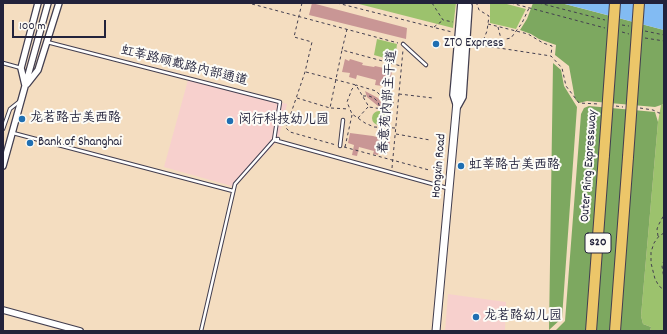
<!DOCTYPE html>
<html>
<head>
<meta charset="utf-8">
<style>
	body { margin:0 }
	#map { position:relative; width:667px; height:334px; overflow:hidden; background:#f4ddc0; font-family:Dekko,sans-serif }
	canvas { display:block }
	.frame { position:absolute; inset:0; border:4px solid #22223b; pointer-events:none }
	.scale { position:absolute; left:12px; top:20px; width:94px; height:18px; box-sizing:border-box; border:2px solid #22223b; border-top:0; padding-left:5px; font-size:12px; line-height:14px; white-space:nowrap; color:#22223b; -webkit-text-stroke:3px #fdfcf7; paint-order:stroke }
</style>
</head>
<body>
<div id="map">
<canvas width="667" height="334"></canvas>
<div class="frame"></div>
<div class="scale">100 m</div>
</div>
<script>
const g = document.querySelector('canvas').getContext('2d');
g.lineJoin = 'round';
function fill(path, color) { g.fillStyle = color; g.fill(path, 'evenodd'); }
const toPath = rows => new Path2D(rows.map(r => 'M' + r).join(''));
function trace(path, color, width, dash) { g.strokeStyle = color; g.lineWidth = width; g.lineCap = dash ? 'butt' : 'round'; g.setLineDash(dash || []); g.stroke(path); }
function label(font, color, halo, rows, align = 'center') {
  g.font = font + ' Dekko,"LXGW WenKai TC",sans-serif'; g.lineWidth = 4; g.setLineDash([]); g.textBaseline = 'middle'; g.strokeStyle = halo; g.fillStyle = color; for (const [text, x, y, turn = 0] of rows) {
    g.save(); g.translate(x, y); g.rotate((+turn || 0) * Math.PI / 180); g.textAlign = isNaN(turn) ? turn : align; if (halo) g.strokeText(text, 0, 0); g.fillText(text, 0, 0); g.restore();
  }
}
const built = toPath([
	[188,80,287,104,278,140,235,187,164,167],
	[448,294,506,302,505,331,445,331]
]);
const green = toPath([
	[355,3,456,3,453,28],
	[490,3,503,3,526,9,516,29,490,23],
	[377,39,397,44,395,61,374,55],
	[664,104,664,331,650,331,651,327,643,324,641,316,658,122,661,105],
	'372 118a7 7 0 1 1 14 0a7 7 0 1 1-14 0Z'
]);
const forest = toPath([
	[533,3,561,3,664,30,664,104,655,107,587,101,579,103,575,99,569,66,555,55,556,45,539,39,531,34,520,30,527,19],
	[553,63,561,70,564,86,577,107,562,318,549,330],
	[589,106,655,112,658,122,641,316,643,324,651,327,650,331,555,331,565,321,581,114,584,108]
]);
const water = toPath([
	[561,3,664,3,664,30,588,10]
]);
const building = toPath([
	[312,3,407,28,406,39,309,15],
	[345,59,349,61,350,59,363,63,362,65,374,67,375,66,388,69,388,70,392,71,390,83,383,82,382,86,375,85,376,80,357,75,356,79,349,77,350,73,342,72],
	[365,91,378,98,384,106,378,106,367,97],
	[350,133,373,136,384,139,384,141,390,142,387,154,378,152,378,155,373,154,374,151,359,147,357,156,352,155,354,145,348,143]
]);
const path = toPath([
	[302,3,294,37,312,42,305,72,286,128,290,132,336,145],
	[337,3,452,32],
	[432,3,443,20,453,22],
	[475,3,477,4,479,10,489,16,487,31,483,41,480,44],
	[511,3,605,28],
	[539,3,605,20],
	[252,4,398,43],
	[488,24,528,34,543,43,552,46,551,55],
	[622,25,629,26],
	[434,27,442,21],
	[498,27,501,39],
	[347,29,342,50,401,66],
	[645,31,664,35],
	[622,32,629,34],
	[645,38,664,41],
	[473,44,551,56,562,68,566,86,579,103,599,104],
	[491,47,501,40,511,38,522,23,529,8],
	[306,72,356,85,369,107,389,110],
	[399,94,433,98],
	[363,96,369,96,374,98,378,102,380,108],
	[297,98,330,108,342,50],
	[616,106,623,107],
	[331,108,349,109],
	[640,108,653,110,659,113,664,113],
	[358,118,368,107],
	[381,127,388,117,389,110,388,103],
	[395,128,374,127,365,123,352,114,347,102,352,89,356,85,376,91,388,103,397,103],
	[396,134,430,140],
	[344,147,429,170],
	[345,147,352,115],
	[392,168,403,50],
	[664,233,659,236,654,243,651,252,651,263,655,279,659,286,664,290],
	[658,236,657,229,659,224,664,215],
	[664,260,662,266,664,279]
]);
const service = toPath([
	[47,42,280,102,274,140,278,139],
	[403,44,426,65],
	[3,63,21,68],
	[3,129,10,109,20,101],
	[13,133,233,191],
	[340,146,343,120],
	[201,331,235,184,274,140,447,188]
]);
const minor = toPath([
	[27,84,38,70,59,3],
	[25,85,21,68,38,3],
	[456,104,453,95,461,3],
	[458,106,463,97,469,6],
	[3,166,48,3],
	[3,310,80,331]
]);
const tertiary = toPath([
	[436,331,466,3]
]);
const motorway = toPath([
	[591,331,604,155],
	[615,331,628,157]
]);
const motorwayBridge = toPath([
	[604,155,615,3],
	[628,157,639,3]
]);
const markers = [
	[436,44,4,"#1f6fb2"],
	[22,119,4,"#1f6fb2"],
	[230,121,4,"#1f6fb2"],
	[30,143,4,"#1f6fb2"],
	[461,166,4,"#1f6fb2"],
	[476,317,4,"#1f6fb2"]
];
const shields = [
	[598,243,26]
];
const shieldNames = [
	["S20",598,243]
];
const poiNames = [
	["ZTO Express",444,44],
	["龙茗路古美西路",30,119],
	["闵行科技幼儿园",238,121],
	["Bank of Shanghai",38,143],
	["虹莘路古美西路",469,166],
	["龙茗路幼儿园",484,317]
];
const streetNames = [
	["虹莘路顾戴路内部通道",184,67,14],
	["春意苑内部主干道",389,102,-85],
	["Hongxin Road",440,166,-85],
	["Outer Ring Expressway",590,166,-86]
];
fill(built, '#f7d0cd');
fill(green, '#9cc26d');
fill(forest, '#7da860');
fill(water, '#82bbf3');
fill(building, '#c99695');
trace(service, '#423e4f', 4.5);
trace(minor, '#423e4f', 8);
trace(tertiary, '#423e4f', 9);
trace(motorway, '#423e4f', 12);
trace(path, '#423e4f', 1, [3, 3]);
trace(service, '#fff', 2.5);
trace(minor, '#fff', 5.5);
trace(tertiary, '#fff', 7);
trace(motorway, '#ecc669', 10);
trace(motorwayBridge, '#423e4f', 12, []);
trace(motorwayBridge, '#ecc669', 10);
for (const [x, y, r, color] of markers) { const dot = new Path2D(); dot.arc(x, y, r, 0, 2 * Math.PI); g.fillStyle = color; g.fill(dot); trace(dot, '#fdfcf7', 1.5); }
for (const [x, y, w] of shields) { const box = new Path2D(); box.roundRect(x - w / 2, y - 10, w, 20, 3); g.fillStyle = '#fdfcf7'; g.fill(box); trace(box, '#22223b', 1); }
label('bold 12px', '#22223b', null, shieldNames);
label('13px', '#22223b', '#fdfcf7', poiNames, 'left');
label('13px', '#22223b', '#fdfcf7', streetNames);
</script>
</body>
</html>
